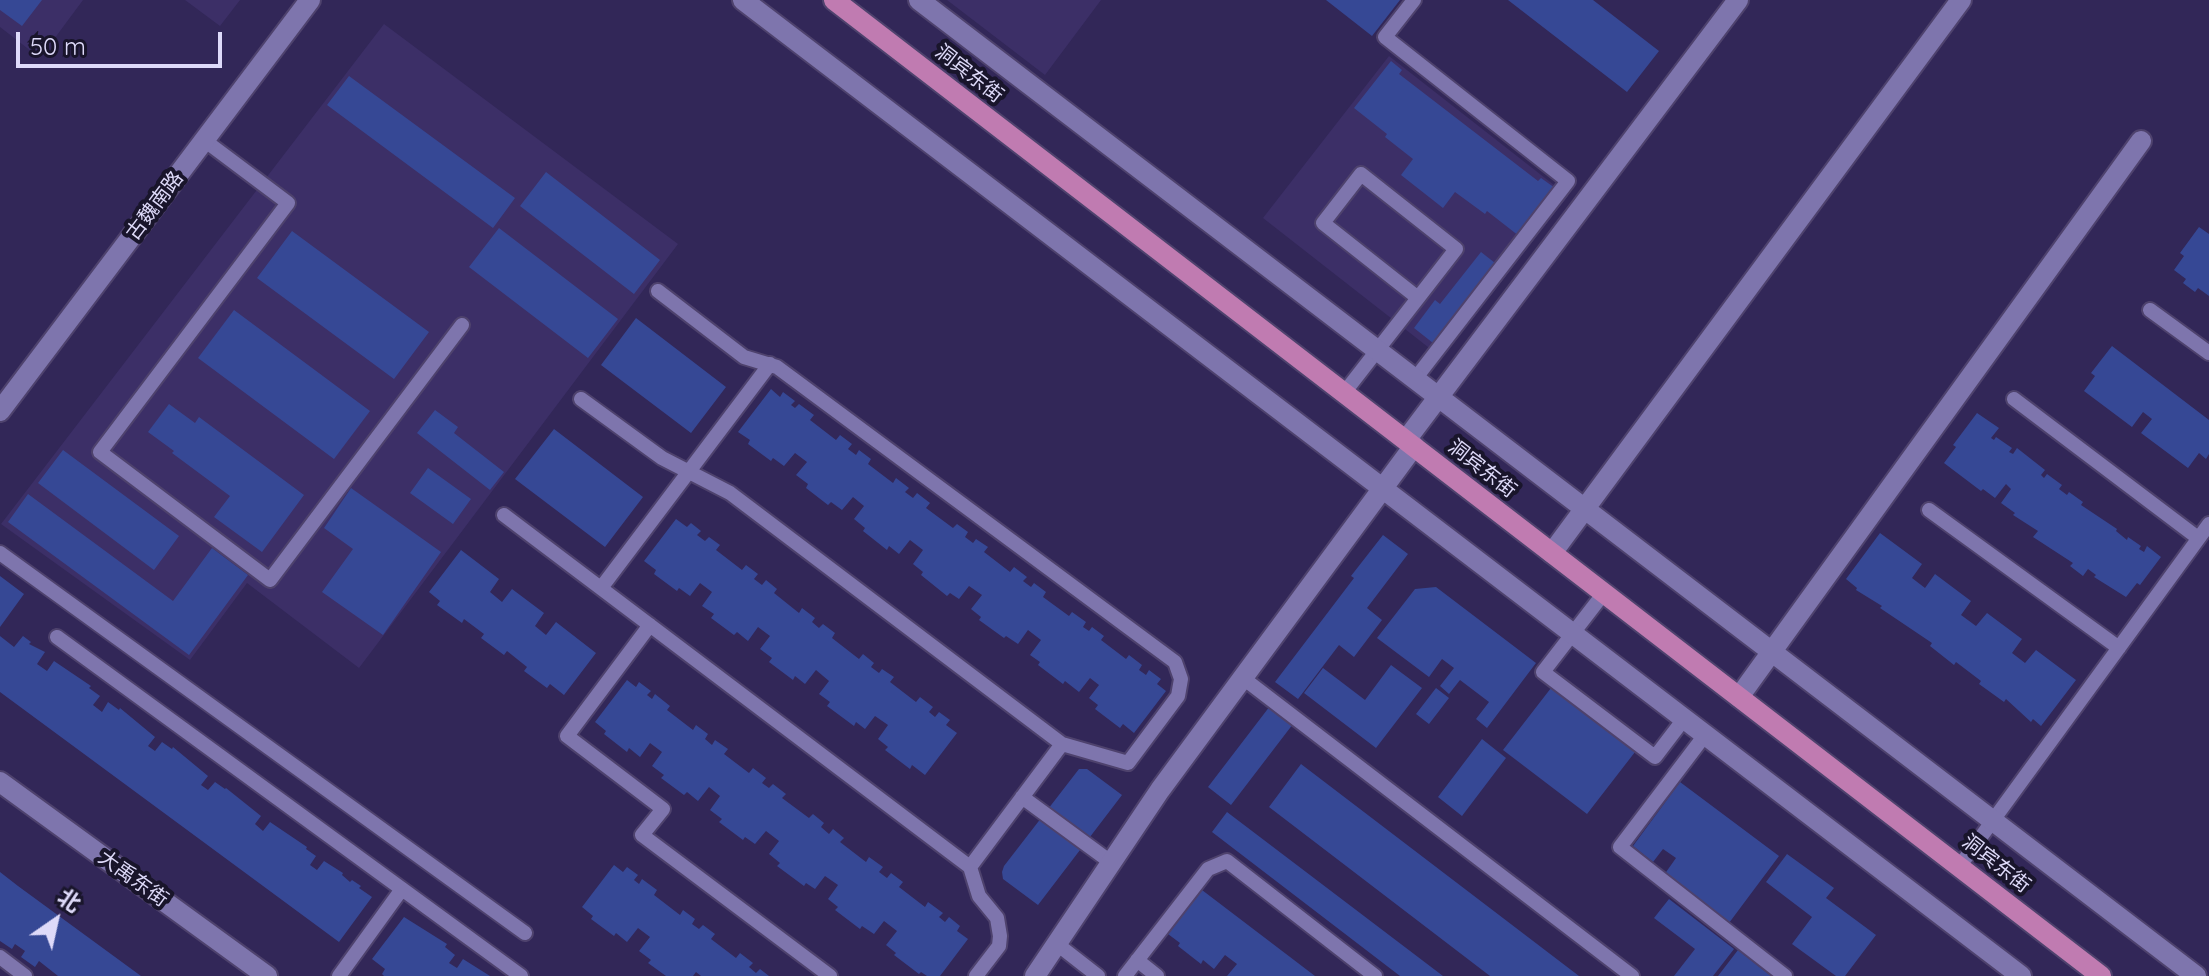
<!DOCTYPE html>
<html>
<head>
<meta charset="utf-8">
<style>
	body { margin:0 }
	#map { position:relative; width:2209px; height:976px; overflow:hidden; background:#322758; font-family:Quicksand,"Noto Sans SC",sans-serif }
	canvas { display:block }
	.north { position:absolute; left:16px; top:880px; width:80px; height:80px; -webkit-text-stroke:6px #19152b; paint-order:stroke; rotate:34deg; font-size:22px; font-weight:700; line-height:32px; text-align:center; color:#dedaf9 }
	.north::after { content:''; display:block; margin:auto; width:28px; height:36px; background:#dedaf9; clip-path:polygon(50% 0,100% 100%,50% 72%,0 100%) }
	.scale { position:absolute; left:16px; top:32px; width:206px; height:36px; box-sizing:border-box; border:4px solid #dedaf9; border-top:0; padding-left:10px; font-size:24px; line-height:28px; white-space:nowrap; color:#dedaf9; -webkit-text-stroke:6px #19152b; paint-order:stroke }
</style>
</head>
<body>
<div id="map">
<canvas width="2209" height="976"></canvas>
<div class="north">北</div>
<div class="scale">50 m</div>
</div>
<script>
const g = document.querySelector('canvas').getContext('2d');
g.lineJoin = 'round';
function fill(path, color) { g.fillStyle = color; g.fill(path, 'evenodd'); }
const toPath = rows => new Path2D(rows.map(r => 'M' + r).join(''));
function trace(path, color, width, dash) { g.strokeStyle = color; g.lineWidth = width; g.lineCap = dash ? 'butt' : 'round'; g.setLineDash(dash || []); g.stroke(path); }
function label(font, color, halo, rows, align = 'center') {
  g.font = font + ' Quicksand,"Noto Sans SC",sans-serif'; g.lineWidth = 8; g.setLineDash([]); g.textBaseline = 'middle'; g.strokeStyle = halo; g.fillStyle = color; for (const [text, x, y, turn = 0] of rows) {
    g.save(); g.translate(x, y); g.rotate((+turn || 0) * Math.PI / 180); g.textAlign = isNaN(turn) ? turn : align; if (halo) g.strokeText(text, 0, 0); g.fillText(text, 0, 0); g.restore();
  }
}
const built = toPath([
	[0,0,83,0,40,58,0,27],
	[185,0,240,0,220,26],
	[947,0,1101,0,1045,75],
	[384,24,678,244,359,668,247,583,190,660,1,524],
	[1389,56,1568,196,1442,358,1263,218]
]);
const building = toPath([
	[0,0,42,0,22,26,0,10],
	[1326,0,1400,0,1372,36],
	[1508,0,1593,0,1659,51,1627,92],
	[1391,61,1402,70,1399,74,1538,181,1541,178,1555,188,1519,236,1487,211,1485,214,1455,192,1443,208,1401,175,1413,159,1385,137,1387,134,1354,108],
	[349,76,515,198,493,228,327,105],
	[546,172,660,260,634,294,520,206],
	[2199,227,2209,234,2209,296,2198,288,2195,292,2183,283,2186,279,2174,270,2184,256,2180,253],
	[499,228,618,319,588,358,469,267],
	[292,231,429,332,394,379,257,278],
	[1481,252,1495,263,1433,343,1414,328,1435,300,1440,304],
	[234,310,370,411,334,459,198,358],
	[636,318,726,387,691,433,601,365],
	[2112,346,2209,420,2209,454,2206,459,2199,453,2188,468,2141,433,2152,419,2143,412,2132,427,2084,391,2095,376,2091,373],
	[771,389,780,397,783,392,795,401,791,405,795,408,799,404,814,415,810,420,836,440,840,435,852,444,848,449,856,455,859,450,871,459,868,464,893,483,896,478,909,488,905,492,913,498,917,493,930,503,926,508,953,528,957,524,968,532,965,537,973,543,976,539,988,547,984,552,1010,572,1014,567,1027,577,1023,581,1031,587,1034,583,1046,592,1043,597,1069,616,1072,612,1086,622,1083,627,1089,631,1092,627,1104,636,1101,640,1126,659,1129,655,1142,665,1139,670,1146,675,1149,670,1161,679,1157,684,1166,691,1134,733,1123,724,1120,728,1095,709,1098,705,1089,698,1099,685,1090,678,1079,692,1065,681,1063,684,1038,665,1040,662,1030,655,1041,640,1028,630,1018,644,1006,636,1004,638,979,620,981,617,971,609,982,595,969,586,959,599,950,593,947,596,921,575,923,572,913,564,923,550,910,540,899,554,889,546,887,550,863,531,865,528,854,519,864,506,853,497,842,510,831,502,828,505,806,488,808,484,796,475,807,462,795,453,784,466,773,458,771,461,748,444,750,440,738,432],
	[169,404,195,423,199,417,304,495,262,552,214,517,230,496,172,453,174,451,148,432],
	[435,410,458,427,454,433,504,472,490,490,417,433],
	[1977,413,1999,428,1991,438,1994,440,1996,437,2012,448,2009,452,2013,454,2017,448,2045,470,2041,475,2044,478,2047,474,2062,485,2059,489,2067,495,2069,492,2083,502,2081,505,2117,529,2116,531,2127,540,2128,537,2141,546,2139,549,2144,552,2147,546,2161,557,2140,585,2137,583,2126,597,2094,577,2096,575,2088,569,2083,576,2070,566,2073,563,2033,537,2038,531,2013,515,2015,513,2001,503,2011,489,2006,484,1995,498,1983,489,1981,491,1944,463,1956,447,1953,445],
	[554,429,643,497,605,547,515,479],
	[63,450,179,536,154,570,38,483],
	[428,468,471,499,453,524,410,493],
	[351,488,441,552,383,635,322,592,353,549,324,528],
	[28,494,173,601,212,548,248,575,189,655,8,522],
	[676,519,687,527,691,523,701,531,697,535,705,541,709,537,720,545,716,550,742,570,746,565,758,574,754,579,762,585,766,580,777,589,774,593,799,613,802,608,815,618,812,622,819,628,823,624,835,633,832,638,859,659,863,654,874,663,871,667,879,673,882,669,894,677,890,682,916,702,920,697,933,707,929,712,935,717,939,712,950,720,946,725,957,733,925,775,912,765,910,769,885,750,888,747,878,739,888,725,875,716,865,729,856,722,854,726,827,706,830,702,819,694,829,681,816,670,805,684,795,676,793,680,769,662,772,658,760,649,770,636,758,627,748,641,737,632,734,635,711,618,714,614,702,606,712,592,700,583,690,596,679,588,677,591,654,574,656,570,644,561],
	[1880,533,1922,564,1912,578,1925,588,1935,574,1971,601,1961,615,1976,626,1987,613,2022,639,2012,653,2025,663,2036,650,2076,680,2041,726,2033,719,2031,722,2006,699,2004,702,1979,684,1981,681,1956,662,1954,665,1930,646,1932,643,1880,608,1882,606,1856,590,1857,588,1846,579],
	[1383,535,1408,554,1367,608,1382,620,1354,657,1339,645,1298,699,1275,682,1354,578,1351,576],
	[461,550,499,579,490,592,502,602,512,589,544,613,535,626,546,635,556,622,596,653,564,695,550,684,547,688,524,671,527,667,507,651,504,655,481,638,484,634,464,619,462,623,437,605,440,601,429,592],
	[0,576,24,594,0,627],
	[1436,587,1536,663,1487,728,1476,719,1489,702,1460,680,1449,694,1440,686,1454,668,1442,659,1429,677,1377,638,1415,589],
	[0,636,14,647,23,636,31,642,29,644,45,652,37,664,47,671,54,661,91,686,89,688,100,696,93,705,102,712,108,702,119,710,120,708,155,737,148,746,155,751,162,742,172,749,173,747,208,776,201,785,208,790,215,782,225,789,226,788,261,816,255,824,263,831,270,822,307,847,306,849,316,856,310,865,317,870,324,861,343,873,342,875,350,882,352,880,361,886,359,888,372,897,339,942,0,692],
	[1391,665,1422,688,1376,748,1304,693,1323,668,1365,700],
	[627,680,636,687,639,682,651,691,647,695,652,699,655,694,670,706,667,710,693,730,696,725,708,734,705,739,712,745,715,740,728,749,724,754,749,773,753,768,766,778,762,783,769,788,773,784,786,794,782,798,809,818,813,814,824,823,821,827,829,834,833,829,844,838,840,842,866,862,869,857,883,867,879,872,887,878,891,873,903,882,899,887,925,907,928,902,943,913,939,917,945,922,949,917,960,926,957,931,968,939,940,976,927,976,921,972,919,974,894,955,896,953,886,945,897,931,884,921,874,934,862,926,860,929,835,910,838,907,828,899,838,885,825,876,815,889,806,883,804,886,777,866,780,863,769,854,779,841,766,831,755,844,745,837,743,840,719,822,722,819,710,810,720,796,709,787,698,801,687,792,684,795,661,778,664,775,652,766,662,752,650,743,640,757,629,748,627,752,604,734,606,731,595,722],
	[1436,688,1449,698,1429,724,1416,714],
	[1551,688,1635,752,1587,814,1503,750],
	[1270,706,1293,724,1231,805,1208,787],
	[1482,739,1506,758,1462,816,1438,797],
	[1301,764,1579,976,1490,976,1269,807],
	[1079,769,1087,769,1122,795,1038,905,1003,879,1002,872,1004,866],
	[1680,782,1779,856,1729,923,1664,875,1676,858,1663,849,1653,862,1633,846],
	[1227,812,1443,976,1400,976,1212,832],
	[1787,854,1834,888,1826,898,1876,935,1845,976,1836,976,1792,944,1812,917,1766,882],
	[614,865,623,872,627,867,638,875,634,880,639,884,642,879,657,890,654,895,680,915,683,910,695,919,692,924,699,929,703,925,715,934,711,939,736,958,740,953,753,963,749,967,756,973,760,969,769,976,701,976,696,972,693,976,666,976,648,963,651,960,639,951,650,937,638,928,627,942,616,933,614,936,591,919,593,916,582,907],
	[0,872,18,886,141,976,58,976,39,961,35,967,21,957,25,951,15,944,12,949,0,941],
	[1202,890,1315,976,1227,976,1237,964,1225,955,1214,969,1203,960,1201,964,1178,946,1180,943,1168,934],
	[1669,899,1734,949,1713,976,1674,976,1695,949,1654,918],
	[404,917,447,944,445,947,455,955,449,963,457,968,463,959,490,976,384,976,382,974,385,969,372,959],
	[1738,950,1771,976,1718,976]
]);
const lane = toPath([
	[1414,0,1385,37,1568,181,1415,379],
	[204,140,288,203,100,452,270,580,462,325],
	[1361,174,1456,249,1418,298,1323,223,1361,174],
	[2150,310,2209,353],
	[1344,393,1418,298],
	[581,399,662,458,730,493,1062,744,1128,763,1178,696,1181,679,1175,662,777,367,744,357,658,291],
	[2014,399,2198,538],
	[1929,510,2119,648],
	[504,515,970,867,1062,744],
	[0,553,525,933],
	[601,588,770,364],
	[1604,593,1543,672,1655,757,1684,719],
	[650,625,567,736,663,809,642,835,830,976],
	[57,637,521,976],
	[1243,678,1632,976],
	[1705,735,1620,847,1785,976],
	[1022,797,1112,863],
	[970,867,979,896,997,918,1000,936,999,946,976,976],
	[1959,867,2209,524],
	[1057,944,1098,976],
	[0,957,25,976],
	[1137,960,1157,976],
	[339,976,402,889],
	[1125,976,1208,869,1227,861,1375,976]
]);
const street = toPath([
	[743,0,2021,976],
	[919,0,2196,976],
	[1406,440,1738,0],
	[1552,553,1961,0],
	[1739,697,2141,141],
	[1035,976,1160,790,1414,446]
]);
const secondary = toPath([
	[0,411,310,0],
	[0,782,267,976]
]);
const primary = toPath([
	[834,0,2101,976]
]);
const streetNames = [
	["洞宾东街",969,74,38],
	["古魏南路",155,206,-53],
	["洞宾东街",1482,469,38],
	["洞宾东街",1996,864,38],
	["大禹东街",133,879,36]
];
fill(built, '#3c2f67');
fill(building, '#364895');
trace(lane, '#4e426d', 18);
trace(street, '#4e426d', 24);
trace(secondary, '#4e426d', 24);
trace(primary, '#4e426d', 24);
trace(lane, '#7e75ad', 14);
trace(street, '#7e75ad', 20);
trace(secondary, '#7e75ad', 20);
trace(primary, '#c07bb1', 20);
label('20px', '#dedaf9', '#19152b', streetNames);
</script>
</body>
</html>
